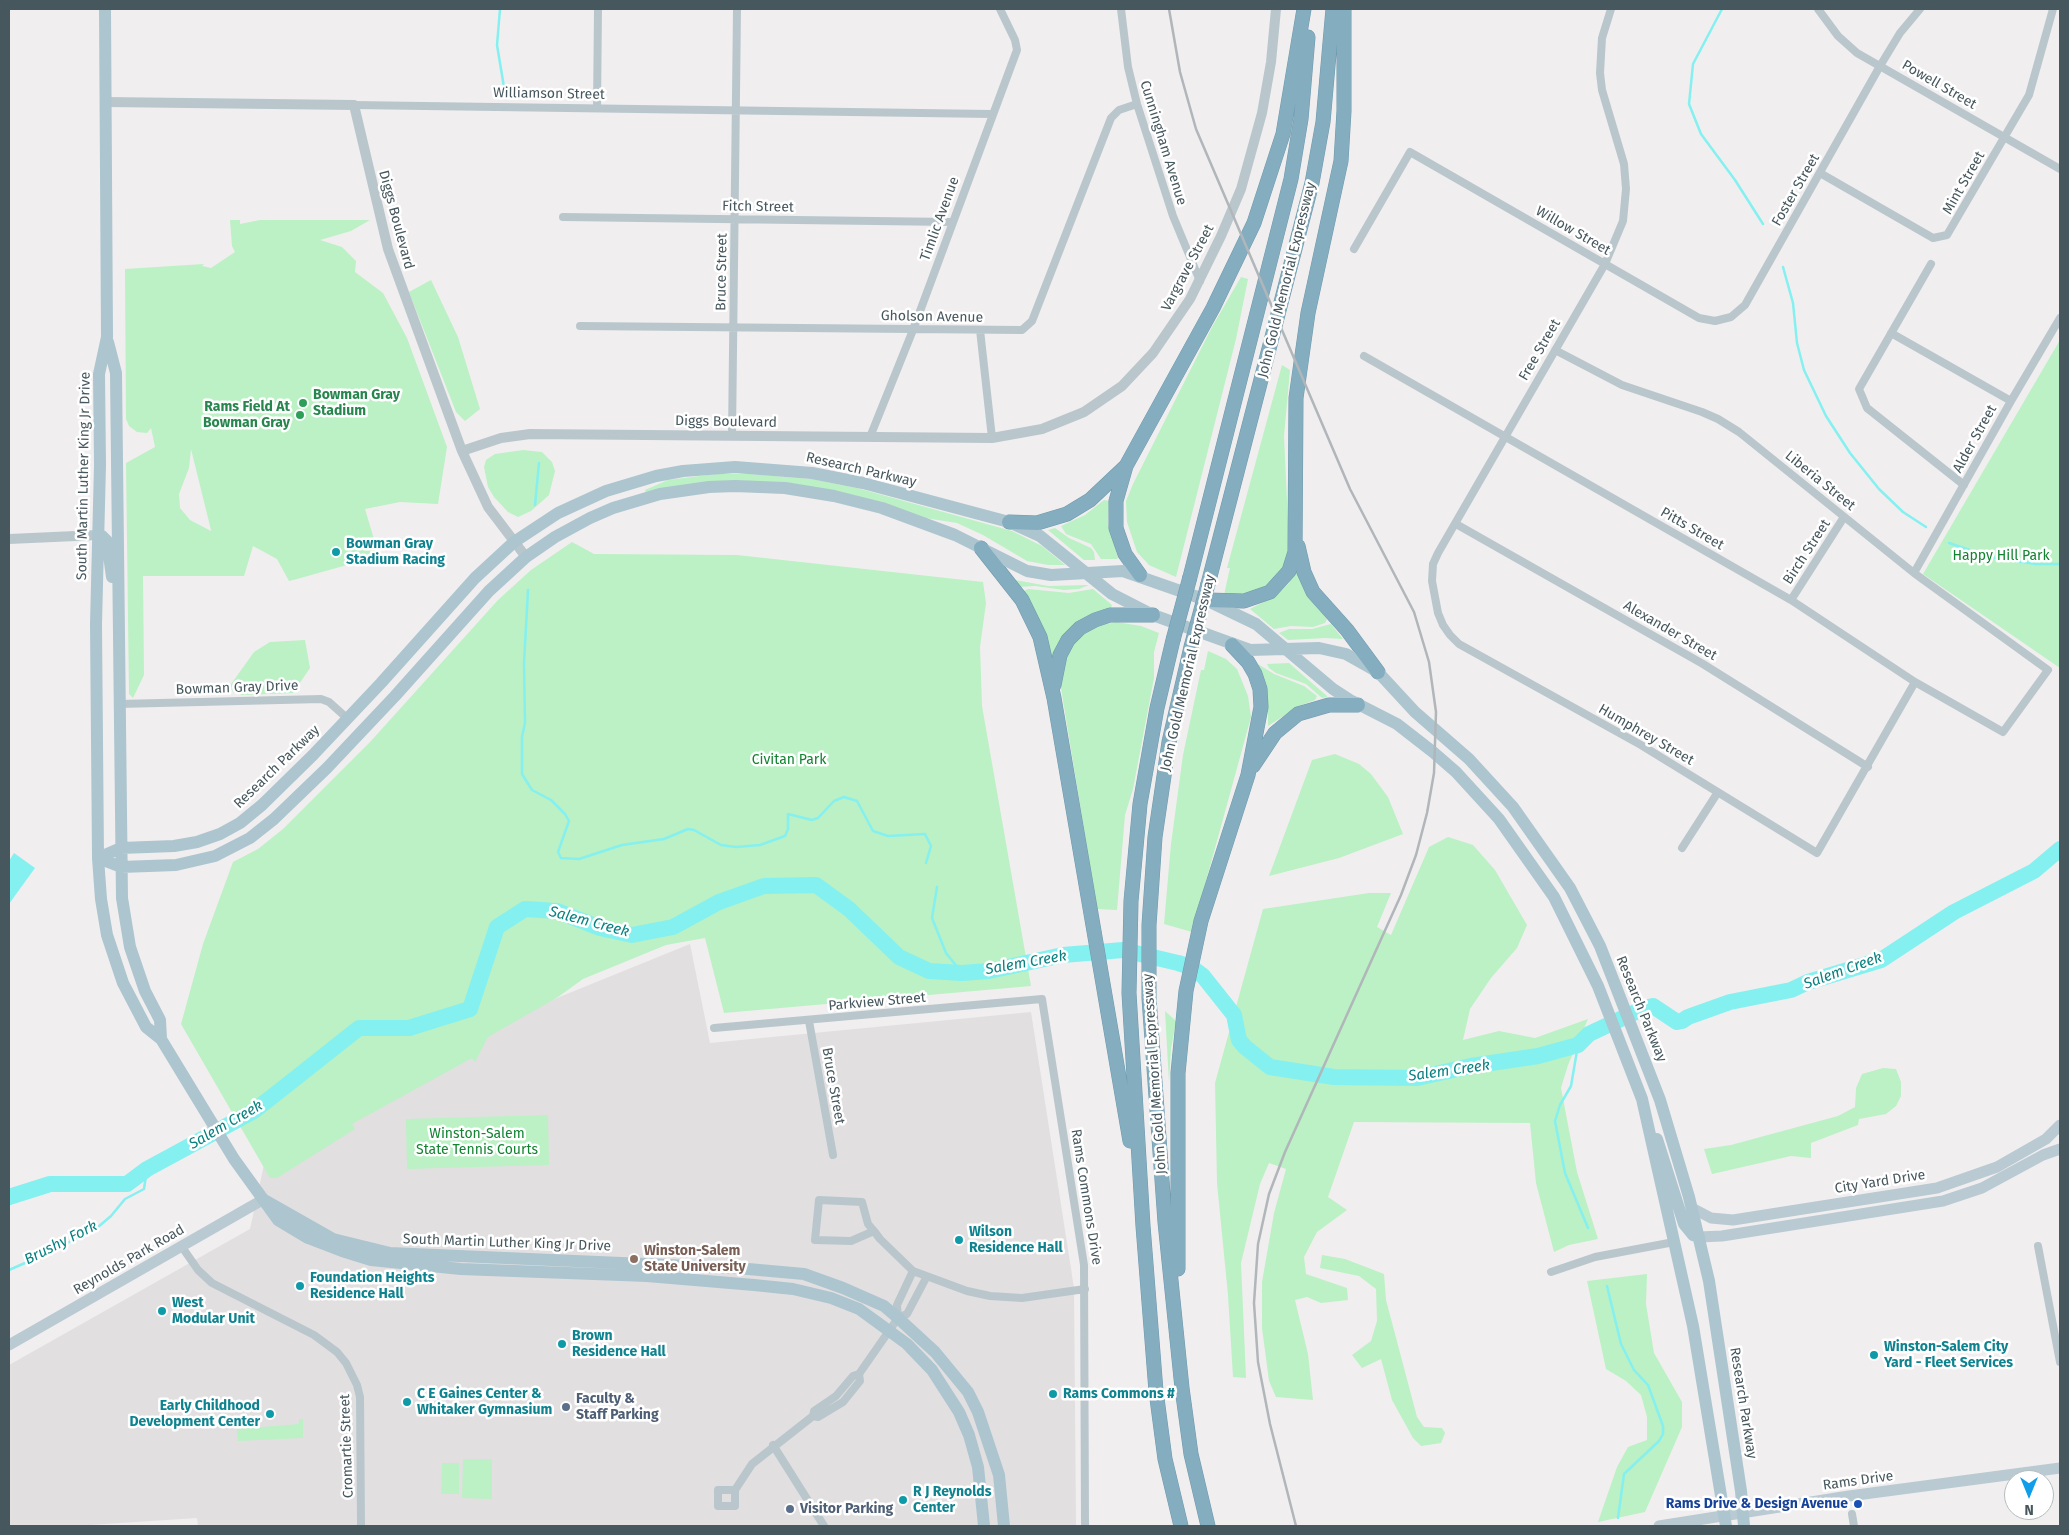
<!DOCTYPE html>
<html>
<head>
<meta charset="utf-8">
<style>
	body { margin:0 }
	#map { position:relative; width:2069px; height:1535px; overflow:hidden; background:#f1eeef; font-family:"Fira Sans",sans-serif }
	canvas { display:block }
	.frame { position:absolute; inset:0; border:10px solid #46575d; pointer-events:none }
	.north { position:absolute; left:2004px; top:1470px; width:50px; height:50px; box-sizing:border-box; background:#fff; border:1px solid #b5bcbe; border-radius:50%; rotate:180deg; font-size:14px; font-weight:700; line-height:20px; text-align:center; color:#46575d }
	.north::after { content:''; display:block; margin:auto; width:18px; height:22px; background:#109eea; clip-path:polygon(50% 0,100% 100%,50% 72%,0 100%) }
</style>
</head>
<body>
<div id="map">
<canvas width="2069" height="1535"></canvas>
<div class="frame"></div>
<div class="north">N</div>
</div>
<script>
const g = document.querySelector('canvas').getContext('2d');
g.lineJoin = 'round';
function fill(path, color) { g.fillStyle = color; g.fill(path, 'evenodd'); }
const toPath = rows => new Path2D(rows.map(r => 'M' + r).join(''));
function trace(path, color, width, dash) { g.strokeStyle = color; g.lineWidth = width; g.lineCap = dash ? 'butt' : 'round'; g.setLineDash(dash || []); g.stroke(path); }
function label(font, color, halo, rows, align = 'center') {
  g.font = font + ' "Fira Sans",sans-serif'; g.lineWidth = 5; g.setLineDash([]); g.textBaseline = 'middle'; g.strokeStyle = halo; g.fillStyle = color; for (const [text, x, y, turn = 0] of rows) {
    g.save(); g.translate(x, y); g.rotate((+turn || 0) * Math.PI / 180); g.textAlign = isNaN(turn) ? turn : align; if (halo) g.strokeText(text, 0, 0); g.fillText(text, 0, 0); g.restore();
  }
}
const education = toPath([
	[690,944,710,1043,1031,1012,1074,1288,1076,1526,198,1526,197,1518,75,1526,9,1526,9,1365,250,1229,265,1160,520,1013]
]);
const green = toPath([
	[230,220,240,220,240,224,260,220,370,220,351,231,320,240,342,247,356,261,355,272,383,293,407,338,447,447,438,504,400,502,365,509,379,556,297,579,289,581,277,559,253,546,244,576,143,576,144,675,133,698,129,694,126,463,155,447,151,428,147,433,137,432,129,426,126,419,125,269,204,264,202,266,211,268,235,252,232,246],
	[191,449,211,530,211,531,190,520,180,508,179,494,189,468],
	[1241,277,1248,279,1236,339,1176,577,1149,565,1137,552,1127,522,1126,501,1133,484,1212,327],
	[431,280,458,337,480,409,465,421,456,412,409,292],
	[2060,340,2060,668,1923,574],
	[1282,365,1290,370,1284,436,1289,545,1285,566,1273,584,1246,593,1224,595,1230,568,1227,568],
	[523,450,542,452,552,462,555,471,549,495,531,511,518,517,508,512,494,497,488,487,484,467,486,460,495,454],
	[716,474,750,474,812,479,857,488,1012,531,1042,546,1065,565,1048,565,1027,561,983,535,957,523,919,517,821,489,646,493,645,490,668,480],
	[1104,500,1109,501,1108,523,1118,558,1117,559,1101,559,1091,544,1066,534,1061,526,1085,515],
	[1055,528,1069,538,1091,548,1094,552,1095,560,1084,560,1048,530],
	[572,542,594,554,737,555,983,582,986,603,980,647,982,706,1031,986,724,1013,705,938,666,945,583,979,558,997,488,1037,475,1062,472,1058,352,1124,355,1129,277,1178,270,1178,181,1024,203,944,233,862,258,849,283,829,371,741,498,600,531,570],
	[1296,571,1307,596,1327,619,1325,623,1313,627,1291,626,1274,629,1250,609,1277,595,1288,584],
	[1015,580,1048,586,1089,585,1079,589,1064,590,1035,586,1019,587],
	[1028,589,1069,593,1093,589,1112,605,1111,608,1051,662,1022,592],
	[1116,622,1141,626,1159,633,1154,652,1154,678,1133,789,1125,815,1117,910,1097,909,1060,682,1064,659,1079,636,1092,627],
	[1331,624,1343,639,1325,638,1288,640,1279,633,1289,629,1312,629],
	[305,640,310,668,293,693,242,695,234,693,229,687,254,652,270,642],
	[1208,651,1226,659,1237,669,1248,696,1251,717,1192,932,1164,924,1171,844,1183,755,1201,670,1204,670],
	[1289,663,1327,696,1327,697,1322,698,1306,684,1276,673,1269,668,1267,664],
	[1258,664,1274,674,1304,686,1317,696,1315,700,1299,706,1268,726,1268,695],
	[1335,754,1359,764,1371,774,1388,797,1403,834,1339,858,1269,876,1312,760],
	[1448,837,1473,845,1495,870,1527,925,1517,948,1491,978,1470,1009,1463,1040,1499,1031,1535,1038,1588,1019,1568,1065,1561,1088,1577,1172,1598,1239,1569,1245,1554,1252,1536,1183,1530,1123,1354,1122,1328,1197,1347,1210,1317,1232,1304,1257,1306,1274,1347,1288,1348,1300,1321,1303,1307,1297,1295,1300,1308,1354,1313,1400,1276,1397,1269,1381,1262,1328,1262,1282,1274,1213,1286,1169,1269,1163,1260,1184,1241,1263,1246,1378,1233,1377,1228,1295,1217,1183,1215,1083,1263,909,1369,893,1391,893,1377,927,1391,935,1429,847],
	[1165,1011,1176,1021,1171,1049,1169,1082],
	[1883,1068,1896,1069,1901,1082,1901,1096,1896,1106,1886,1114,1859,1119,1858,1125,1811,1143,1811,1158,1791,1156,1712,1174,1704,1149,1731,1145,1838,1116,1855,1107,1856,1088,1862,1074],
	[548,1115,549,1165,407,1169,406,1119],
	[1322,1255,1345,1259,1384,1274,1386,1300,1417,1417,1424,1427,1442,1428,1445,1433,1441,1443,1421,1446,1413,1438,1392,1400,1381,1359,1362,1368,1352,1355,1371,1341,1377,1321,1376,1289,1359,1276,1320,1268],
	[1647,1274,1646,1304,1654,1353,1682,1402,1682,1427,1645,1512,1598,1522,1617,1467,1628,1447,1647,1440,1647,1417,1641,1395,1626,1381,1606,1369,1587,1281],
	[299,1419,303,1419,303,1438,238,1441,237,1429,299,1424],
	[463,1459,492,1459,492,1499,462,1498],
	[442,1463,459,1463,459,1494,441,1494]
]);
const water = toPath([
	[14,853,35,868,9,904,9,861]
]);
const stream = toPath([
	[500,9,497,45,506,99],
	[1722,9,1693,64,1689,104,1701,134,1735,180,1763,224],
	[1783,267,1793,303,1797,343,1804,370,1826,416,1850,453,1879,489,1903,512,1926,527],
	[535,505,539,463],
	[1949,543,1990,557,2036,564,2060,564],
	[528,590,524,663,525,723,522,737,522,774,532,790,551,800,565,814,569,821,558,852,561,858,579,859,622,845,664,839,688,829,694,830,721,845,736,847,760,845,785,836,788,829,788,814,812,820,818,818,834,801,844,797,857,801,873,831,888,836,925,834,931,846,926,863],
	[937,887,932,918,946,953,962,973],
	[1578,1045,1571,1086,1560,1105,1555,1121,1565,1173,1588,1228],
	[9,1270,48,1253,98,1227,111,1216,125,1199,144,1189,147,1169],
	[1607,1286,1621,1344,1634,1370,1648,1385,1663,1426,1663,1434,1659,1441,1624,1474,1618,1518]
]);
const river = toPath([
	[9,1197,50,1184,127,1184,147,1169,254,1111,359,1028,409,1028,470,1009,497,927,525,909,557,911,600,928,632,935,673,927,719,902,764,886,816,885,849,909,899,957,929,971,962,973,989,971,1063,955,1123,950,1178,963,1191,967,1203,976,1234,1015,1239,1040,1245,1047,1270,1067,1334,1077,1417,1078,1471,1066,1538,1056,1578,1045,1589,1034,1644,1008,1653,1006,1677,1022,1682,1021,1688,1017,1730,1002,1791,990,1808,982,1881,960,1954,912,2034,871,2060,849]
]);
const minor = toPath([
	[1121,9,1128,67,1137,104,1173,216,1200,281],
	[1611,9,1602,38,1600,73,1602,90,1624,164,1626,189,1623,221,1605,264,1438,553,1433,564,1432,581,1438,613,1443,625,1450,635,1459,644,1641,745,1817,853,1915,682],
	[1818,9,1838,36,1857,53,2060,169],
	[354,105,992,114],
	[597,108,598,9],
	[1820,173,1933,238,1947,235,2029,95,2053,9],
	[563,217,952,222],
	[1354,249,1410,152,1699,318,1715,321,1731,317,1745,305,1880,66,1900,33,1920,9],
	[1931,264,1859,389,1867,408,1964,485],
	[580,326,1022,330,1032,321,1111,118,1119,110,1137,104],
	[980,330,992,438],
	[1891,333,2011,401],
	[1364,356,1791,600,1915,682,2003,732,2048,670,1914,573,1739,432,1718,419,1702,412,1622,385,1555,350],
	[732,436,737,9],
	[870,437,913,330,1017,50,1015,40,1000,9],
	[1456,524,1703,664,1868,767],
	[1914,573,2011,401,2060,318],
	[1791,600,1844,517],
	[119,704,321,699,329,702,348,719],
	[1682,848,1718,792],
	[809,1021,833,1155],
	[714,1028,1042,999,1084,1265,1085,1526],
	[874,1231,851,1241,815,1240,819,1200,862,1202,868,1224,874,1231,880,1239,913,1271,967,1291,990,1296,1022,1298,1085,1289],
	[2038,1246,2060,1362],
	[182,1247,198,1270,212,1283,314,1335,337,1352,346,1363,357,1385,360,1397,361,1526],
	[1551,1272,1595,1257,1674,1242],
	[898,1318,897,1305,913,1271],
	[813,1416,818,1417,843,1402,860,1381,859,1374],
	[773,1445,824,1526],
	[735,1490,718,1490,718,1506,735,1506,735,1490,752,1464,813,1416,814,1411,836,1396,853,1376,859,1374,898,1318,907,1314,926,1278],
	[1852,1514,1854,1526]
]);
const tertiary = toPath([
	[106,102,354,105,388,249,462,451,488,507,526,557],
	[462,451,501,438,530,434,992,438,1042,429,1084,412,1122,386,1153,353,1190,299,1221,236,1241,189,1262,113,1271,62,1276,9],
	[9,539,98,535]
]);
const secondary = toPath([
	[1692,1208,1711,1218,1733,1220,1937,1188,1997,1167,2046,1139,2060,1125],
	[1699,1237,1722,1236,1943,1201,1982,1188,2043,1155,2060,1149],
	[9,1345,264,1199],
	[1659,1526,1849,1496,2060,1468]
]);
const primary = toPath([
	[105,9,107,337,99,374,100,465,96,624,98,858,101,899,107,935,123,983,146,1027,161,1039,234,1159,278,1220,308,1238,342,1251,371,1260,461,1269,647,1276,754,1285,793,1289,831,1298,859,1309,907,1344,932,1370,959,1412,969,1435,978,1467,984,1526],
	[108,342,116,373,122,898,130,947,145,991,160,1020,161,1039],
	[98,535,102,536,107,541,112,577],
	[98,858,121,848,174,846,197,842,220,834,240,823,262,805,313,755,381,683,475,578,514,542,558,513,606,491,656,476,683,471,735,467,812,473,863,483,1009,522,1040,536,1112,594,1153,615,1250,650,1319,648,1346,654,1378,672,1415,712,1469,759,1513,807,1570,888,1600,946,1660,1100,1689,1197,1709,1281,1741,1491,1744,1526],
	[98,858,121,867,176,865,215,856,250,838,274,819,327,768,395,696,489,591,526,557,555,537,590,518,613,508,660,494,709,487,735,486,785,488,834,496,882,508,955,535,1027,571,1051,575,1123,571,1206,600,1256,624,1333,689,1350,700,1397,724,1433,752,1456,772,1499,819,1554,897,1598,986,1642,1099,1693,1326,1726,1526],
	[1657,1139,1684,1224,1693,1235,1699,1237],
	[266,1201,333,1239,390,1253,737,1268,804,1274,843,1288,884,1306,898,1318,935,1352,968,1392,978,1412,999,1475,1004,1526]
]);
const motorway = toPath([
	[1009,522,1037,523,1067,514,1090,500,1125,467],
	[1298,546,1304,572,1313,592,1347,630,1378,672],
	[981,548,1022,600,1040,637,1054,698,1130,1141],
	[1140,575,1125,554,1116,528,1116,501,1126,466,1213,308,1254,223,1283,134,1304,9],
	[1190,577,1291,179,1301,119,1308,37],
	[1208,584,1312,183,1323,122,1333,9],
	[1206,600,1244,601,1270,592,1289,571,1295,552,1296,398,1308,313,1341,161,1344,111,1344,9],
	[1173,640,1157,708,1140,804,1131,901,1129,993,1143,1226,1156,1391,1165,1459,1181,1526],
	[1191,647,1169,742,1155,837,1149,925,1149,998,1165,1222,1182,1388,1191,1454,1208,1526],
	[1054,685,1060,655,1068,640,1080,628,1095,620,1110,615,1153,615],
	[1253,766,1275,733,1298,714,1329,705,1358,705],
	[1178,1269,1178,1073,1186,991,1201,921,1248,775,1261,707,1260,689,1255,674,1248,662,1232,645]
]);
const rail = toPath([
	[1169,9,1180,72,1196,129,1350,489,1414,612,1429,662,1436,712,1434,773,1427,813,1416,855,1401,895,1285,1152,1269,1194,1258,1244,1254,1303,1258,1362,1270,1424,1296,1526]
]);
const motorwayBridge = toPath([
	[1173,640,1190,577],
	[1191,647,1208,584]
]);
const markers = [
	[303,403,5,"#2e9e5b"],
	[300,415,5,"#2e9e5b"],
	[336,552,5,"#0f9aa8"],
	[959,1240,5,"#0f9aa8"],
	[634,1259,5,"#8d6e63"],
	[300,1286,5,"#0f9aa8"],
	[162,1311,5,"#0f9aa8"],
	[562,1344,5,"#0f9aa8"],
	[1874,1355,5,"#0f9aa8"],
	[1053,1394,5,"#0f9aa8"],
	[407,1402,5,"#0f9aa8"],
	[566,1407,5,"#5c6f8a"],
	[270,1414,5,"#0f9aa8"],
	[903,1500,5,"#0f9aa8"],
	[1858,1504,5,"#1a4fb4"],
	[790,1509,5,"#5c6f8a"]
];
const streetNames = [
	["Powell Street",1939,85,30],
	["Williamson Street",549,94,1],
	["Cunningham Avenue",1163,143,73],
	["Mint Street",1964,183,-60],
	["Foster Street",1796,190,-60],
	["Fitch Street",758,207,1],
	["Timlic Avenue",940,219,-70],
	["Diggs Boulevard",396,220,75],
	["Willow Street",1573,231,30],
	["Vargrave Street",1188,268,-62],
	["Bruce Street",722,272,-89],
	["John Gold Memorial Expressway",1287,280,-76],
	["Gholson Avenue",932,317,1],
	["Free Street",1540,350,-60],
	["Diggs Boulevard",726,422,1],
	["Alder Street",1975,439,-61],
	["Research Parkway",861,470,13],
	["South Martin Luther King Jr Drive",84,476,-89],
	["Liberia Street",1820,481,39],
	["Pitts Street",1692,529,30],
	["Birch Street",1807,552,-57],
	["Alexander Street",1670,631,30],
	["John Gold Memorial Expressway",1188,673,-77],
	["Bowman Gray Drive",237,688,-2],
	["Humphrey Street",1646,735,30],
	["Research Parkway",277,767,-44],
	["Parkview Street",877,1002,-5],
	["Research Parkway",1641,1009,68],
	["John Gold Memorial Expressway",1155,1074,-94],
	["Bruce Street",833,1086,80],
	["City Yard Drive",1880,1182,-9],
	["Rams Commons Drive",1086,1197,81],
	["South Martin Luther King Jr Drive",507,1243,2],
	["Reynolds Park Road",129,1260,-30],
	["Research Parkway",1743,1403,81],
	["Cromartie Street",347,1446,-92],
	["Rams Drive",1858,1481,-8]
];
const leisureNames = [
	["Bowman Gray",313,395],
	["Stadium",313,411],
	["Rams Field At",290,407,"right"],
	["Bowman Gray",290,423,"right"]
];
const cultureNames = [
	["Bowman Gray",346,544],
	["Stadium Racing",346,560],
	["Wilson",969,1232],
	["Residence Hall",969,1248],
	["Foundation Heights",310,1278],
	["Residence Hall",310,1294],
	["West",172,1303],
	["Modular Unit",172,1319],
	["Brown",572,1336],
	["Residence Hall",572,1352],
	["Winston-Salem City",1884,1347],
	["Yard - Fleet Services",1884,1363],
	["C E Gaines Center &",417,1394],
	["Whitaker Gymnasium",417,1410],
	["Rams Commons #",1063,1394],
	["Early Childhood",260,1406,"right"],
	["Development Center",260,1422,"right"],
	["R J Reynolds",913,1492],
	["Center",913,1508]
];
const parkNames = [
	["Happy Hill Park",2001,556],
	["Civitan Park",789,760],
	["Winston-Salem",477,1134],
	["State Tennis Courts",477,1150]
];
const educationNames = [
	["Winston-Salem",644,1251],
	["State University",644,1267]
];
const serviceNames = [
	["Faculty &",576,1399],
	["Staff Parking",576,1415],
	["Visitor Parking",800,1509]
];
const transitNames = [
	["Rams Drive & Design Avenue",1848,1504]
];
const waterNames = [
	["Salem Creek",589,922,15],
	["Salem Creek",1026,963,-10],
	["Salem Creek",1843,971,-20],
	["Salem Creek",1449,1071,-8],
	["Salem Creek",226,1125,-30],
	["Brushy Fork",61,1243,-27]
];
fill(education, '#e2dfe1');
fill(green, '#bbf1c4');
fill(water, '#85f0f0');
trace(stream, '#85f0f0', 2.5);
trace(river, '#85f0f0', 16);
trace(motorway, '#6f99ac', 15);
trace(minor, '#b9c7cc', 8);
trace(tertiary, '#b9c7cc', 10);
trace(secondary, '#b9cad2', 11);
trace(primary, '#adc5cf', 12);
trace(motorway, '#84aec0', 14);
trace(rail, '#b0b6b9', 2.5);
trace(motorwayBridge, '#6f99ac', 15, []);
trace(motorwayBridge, '#84aec0', 14);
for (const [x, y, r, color] of markers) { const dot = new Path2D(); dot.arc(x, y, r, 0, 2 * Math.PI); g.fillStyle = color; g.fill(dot); trace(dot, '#fff', 2); }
label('14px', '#46575d', '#fff', streetNames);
label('bold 14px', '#27864d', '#fff', leisureNames, 'left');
label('bold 14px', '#0d838f', '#fff', cultureNames, 'left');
label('14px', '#128332', '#fff', parkNames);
label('bold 14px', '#785e54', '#fff', educationNames, 'left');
label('bold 14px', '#4e5e75', '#fff', serviceNames, 'left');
label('bold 14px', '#164399', '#fff', transitNames, 'right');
label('italic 15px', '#098180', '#fff', waterNames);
</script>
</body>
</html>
